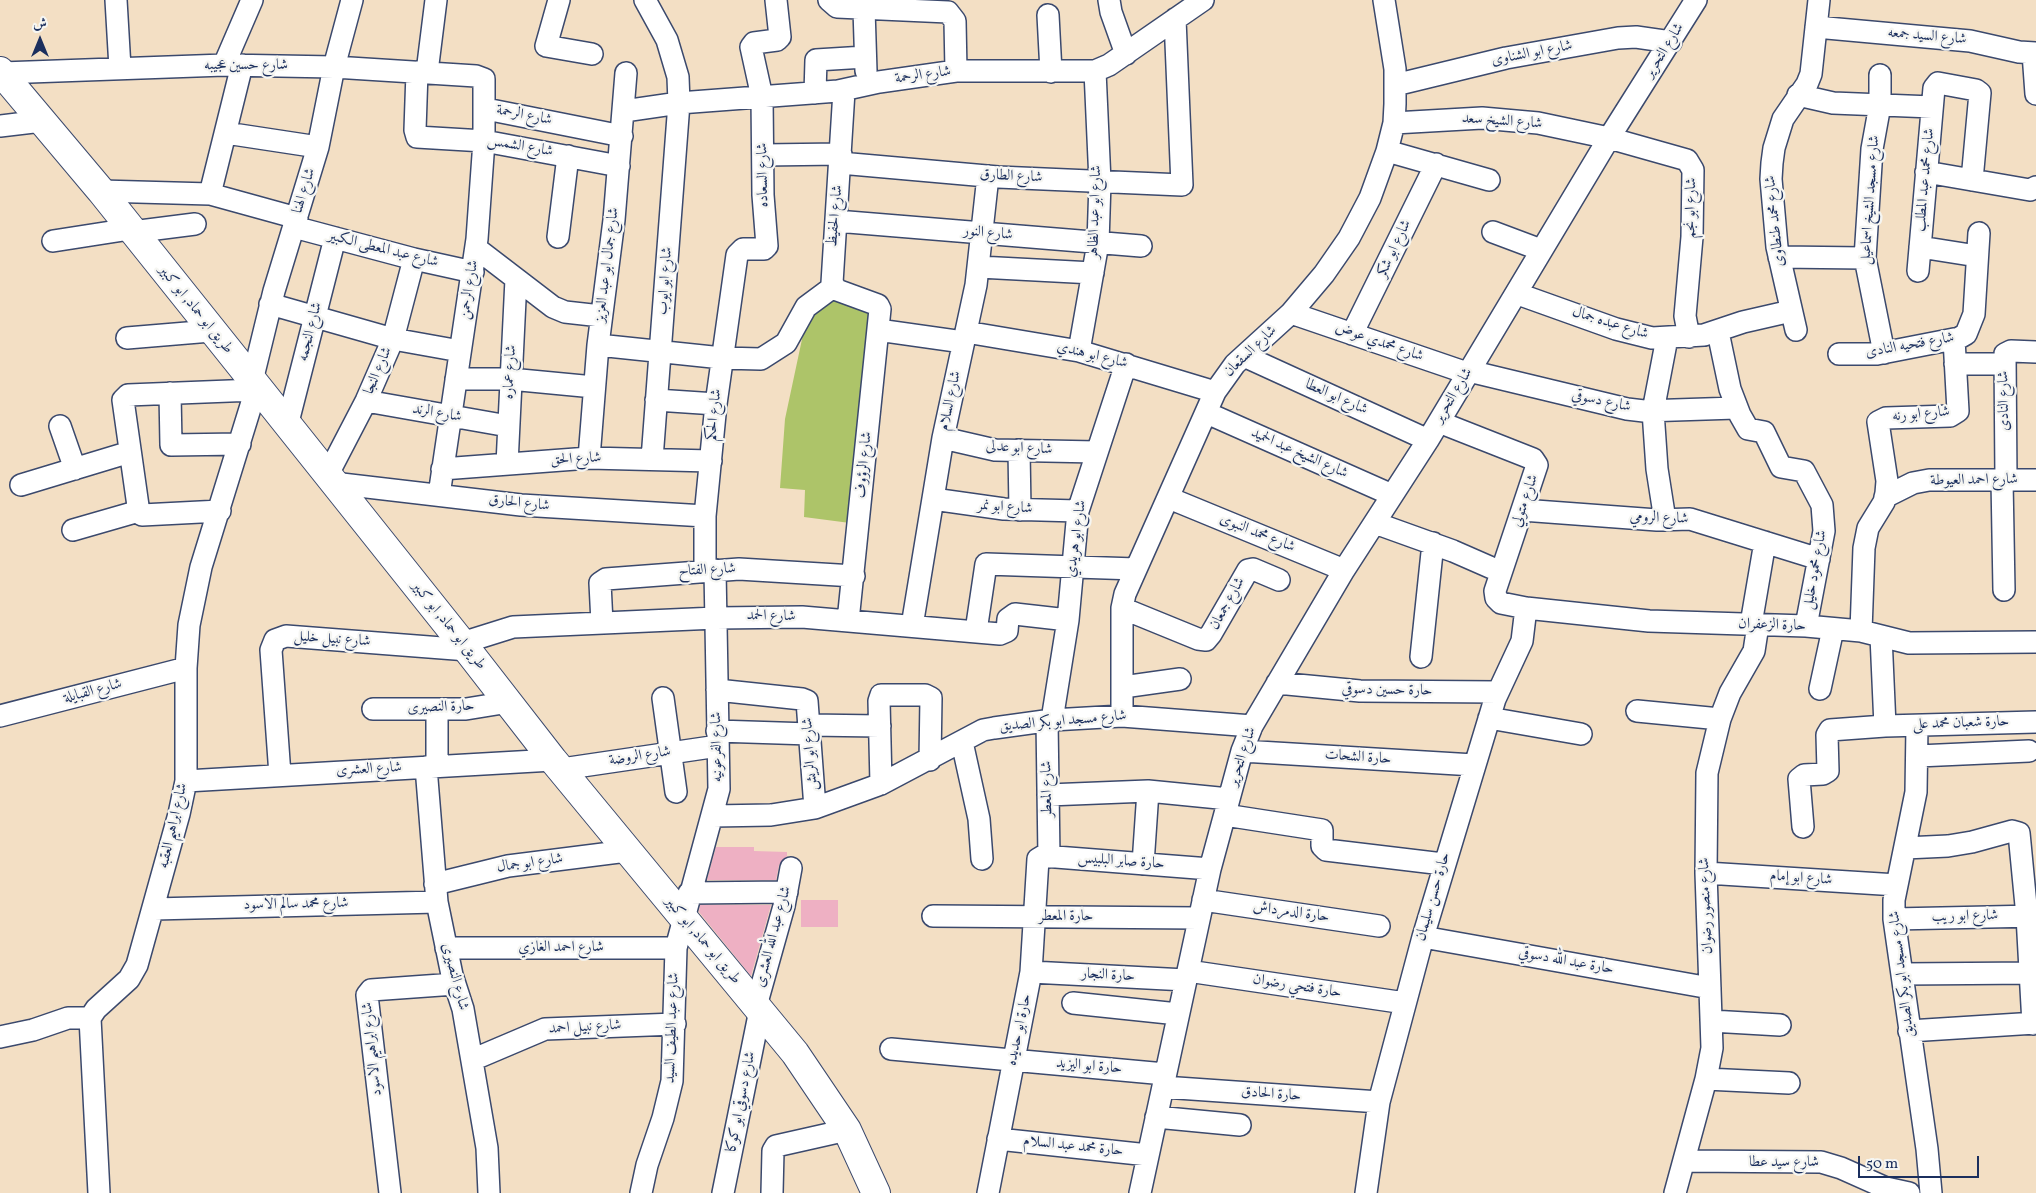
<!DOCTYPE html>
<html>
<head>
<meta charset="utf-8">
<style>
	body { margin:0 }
	#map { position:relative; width:2036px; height:1193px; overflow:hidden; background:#f3dfc4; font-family:Vollkorn,Amiri,serif }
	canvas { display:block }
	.north { position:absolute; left:15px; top:15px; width:50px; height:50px; -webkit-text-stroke:4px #f6f6f2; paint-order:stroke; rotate:0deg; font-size:14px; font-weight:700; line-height:20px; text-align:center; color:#1b2f5e }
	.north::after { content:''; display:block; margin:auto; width:18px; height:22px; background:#1b2f5e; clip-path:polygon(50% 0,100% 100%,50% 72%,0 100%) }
	.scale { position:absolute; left:1858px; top:1156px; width:121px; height:22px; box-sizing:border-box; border:2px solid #1b2f5e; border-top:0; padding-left:6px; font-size:15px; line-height:18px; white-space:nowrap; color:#1b2f5e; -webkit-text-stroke:4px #f6f6f2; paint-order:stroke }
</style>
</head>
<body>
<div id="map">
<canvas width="2036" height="1193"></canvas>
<div class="north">ش</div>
<div class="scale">50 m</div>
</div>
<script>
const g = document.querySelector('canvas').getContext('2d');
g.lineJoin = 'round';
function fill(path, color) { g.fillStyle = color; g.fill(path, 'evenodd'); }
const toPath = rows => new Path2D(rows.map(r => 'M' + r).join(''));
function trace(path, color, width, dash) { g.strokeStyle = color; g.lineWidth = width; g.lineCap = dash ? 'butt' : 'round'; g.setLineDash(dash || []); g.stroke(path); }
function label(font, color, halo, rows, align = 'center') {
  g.font = font + ' Vollkorn,Amiri,serif'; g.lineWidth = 4.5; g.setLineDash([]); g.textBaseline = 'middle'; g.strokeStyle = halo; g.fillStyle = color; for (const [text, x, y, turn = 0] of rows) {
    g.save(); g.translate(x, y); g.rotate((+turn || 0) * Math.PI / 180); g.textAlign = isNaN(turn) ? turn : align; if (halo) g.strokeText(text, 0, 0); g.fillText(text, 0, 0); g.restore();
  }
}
const green = toPath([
	[811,297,874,305,850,523,804,517,805,490,780,488,785,419]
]);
const building = toPath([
	[716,847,754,847,754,851,787,852,787,856,779,865,776,880,707,880],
	[801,900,838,900,838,927,801,927],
	[700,905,771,905,751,976,699,912]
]);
const minor = toPath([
	[116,0,120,68],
	[559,0,546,46,592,54],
	[645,0,667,40,678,77,679,103,652,459],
	[829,0,837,7,948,12,955,21,956,71],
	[1109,0,1111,12,1126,54],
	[864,9,866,71],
	[1048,15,1051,72],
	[1816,27,1970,41,2019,52,2036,53],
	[2033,53,2036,94],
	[224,65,252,0],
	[417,72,415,130,417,137,484,141,619,166],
	[427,72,436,0],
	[2,73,224,65,334,67,476,76,484,79,484,141,477,239,439,495],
	[1880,75,1880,105,1872,149,1865,258,1884,353],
	[1395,85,1506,58,1618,38,1636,37,1671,42],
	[844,91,832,283,837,290,878,305,880,309,848,621],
	[815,93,816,60,865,57],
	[1798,95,1833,103,1932,107],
	[486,109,622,136],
	[624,111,679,103,838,91,879,82,956,71,1095,71,1109,65,1203,0],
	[1394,123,1482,118,1538,123,1609,138,1687,160,1693,170,1692,237,1685,316,1689,337],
	[0,126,42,121],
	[226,133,318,147],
	[1387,151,1489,180],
	[763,155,841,154],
	[840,163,998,177,1182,185,1175,19],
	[1926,172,2030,190,2036,187],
	[101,191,210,194,297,218],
	[210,194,242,65],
	[836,221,1141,246],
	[294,227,414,259,473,272],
	[132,232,195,224],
	[1493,232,1541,250],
	[558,237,568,156],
	[53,241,130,229],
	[1920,247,1977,256],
	[476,248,553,307,565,312,601,316],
	[1779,257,1865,258],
	[979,267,1093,273],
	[1918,271,1934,88,1938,83,1976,90,1980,93,1972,180],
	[1518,294,1616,329,1652,338,1704,335,1743,322,1791,311],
	[270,304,393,339,460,351],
	[1291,313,1467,373],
	[878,330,963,342],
	[1796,330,1777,247,1771,179,1772,163,1774,148,1783,119,1807,84,1811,74,1819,0],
	[966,332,1079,351,1215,392],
	[1718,332,1730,389,1740,415,1748,429,1764,432,1781,467,1804,471,1822,505,1824,531,1806,626],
	[1352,334,1436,164],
	[127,338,211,331],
	[598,345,722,358,761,359,786,343,806,307,833,287],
	[1079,351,1098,243,1100,182,1095,71],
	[1839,354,1877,354,1959,338,1966,334,1974,314,1979,233],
	[1244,356,1428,440],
	[1955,364,2004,364],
	[1469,371,1627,409,1644,411,1736,408],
	[456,379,510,379,594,387],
	[252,381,274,291,318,147,334,67,352,0],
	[170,393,171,445,240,444],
	[656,400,716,404],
	[366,401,508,426],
	[1207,413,1392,495],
	[1439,422,1533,459,1537,465,1495,591,1496,598,1501,603,1526,608,1649,621,1806,626,1861,631,1909,643,2036,642],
	[60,426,75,469],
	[287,426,335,238],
	[943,438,995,450,1097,452],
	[1019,450,1020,510],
	[589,458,598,345,614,220,626,73],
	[507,464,516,279],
	[442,469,589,458,711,461],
	[327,476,366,401,393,339,414,259],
	[2002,480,2004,590],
	[2006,480,2005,354,2011,351,2036,352],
	[333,483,521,505,705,516],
	[21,485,130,452],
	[1885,497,1913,483,1929,480,2036,480],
	[1169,498,1344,570],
	[933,499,1004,509,1078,511],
	[1522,510,1657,520,1690,519,1819,559],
	[220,511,142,515,139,513,123,400,128,395,255,390],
	[1665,520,1657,469,1653,411,1667,338],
	[1375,523,1453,551,1501,572],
	[73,530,139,511],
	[705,571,705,516,716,404,737,255,743,249,764,249,767,246,763,195,762,97,751,47,754,43,777,40,780,37,776,0],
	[1122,608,1198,639,1206,640,1211,634,1248,570,1253,569,1279,580],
	[602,623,600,583,606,579,739,569,854,576],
	[1751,624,1765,542],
	[912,626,943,438,976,285,988,176],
	[976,631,986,564,1136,569],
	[1861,631,1864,548,1868,528,1884,502,1886,493,1887,481,1878,422,1886,418,1950,416,1958,411,1954,339],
	[1881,636,1885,726],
	[462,643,513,627,716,618,802,617,1000,634,1007,631,1008,619,1015,614,1068,620],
	[1421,657,1433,543],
	[1277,683,1360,691,1498,692],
	[1123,687,1180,679],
	[1820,689,1833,629],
	[717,690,802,699,807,701,815,808],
	[663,698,676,792],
	[373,709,466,709,509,702],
	[1637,711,1720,719],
	[0,716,186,668],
	[1122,716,1122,608,1125,594,1215,392,1235,364,1291,313,1324,274,1349,238,1370,198,1387,151,1394,123,1395,104,1395,69,1384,0],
	[1489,718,1581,734],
	[1052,720,1068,620,1078,511,1126,364],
	[1047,721,1049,857],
	[809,725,880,726],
	[1917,726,1916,792,1894,900,1894,919,1927,1149,1931,1193],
	[717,731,810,734],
	[962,742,979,819,982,859],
	[1242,751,1474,765],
	[1918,756,2029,751],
	[437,766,437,709],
	[426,767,437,902,452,975,463,1009,487,1148,489,1193],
	[562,769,718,746],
	[280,775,271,650,275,640,286,636,468,650],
	[186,781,553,760],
	[881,784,879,701,881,695,925,695,931,698,930,760],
	[1048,795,1148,791,1229,799],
	[1225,815,1322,830,1322,846,1326,850,1443,864],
	[713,816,771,815,815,808,881,784,983,730,994,728,1052,720,1122,716,1252,726],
	[1803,827,1799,779,1804,775,1823,774,1828,771,1827,735,1830,730,1885,726,2036,722],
	[1905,848,1948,846,1972,842,2012,831,2019,833,2027,916,2033,1024],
	[1143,864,1148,791],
	[1706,873,1897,885],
	[435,884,508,866,627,851],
	[689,893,787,892],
	[1203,900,1379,926],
	[154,909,437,902],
	[933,916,1199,918],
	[1894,919,2036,916],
	[1423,937,1710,988],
	[446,948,676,948],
	[1188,971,1405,1003],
	[1031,972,1186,980],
	[1902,974,2036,973],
	[1073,1003,1178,1014],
	[756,1006,784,906,791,868],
	[1711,1021,1780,1025],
	[1909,1031,2036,1023],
	[0,1037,33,1030,68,1018,90,1018],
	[891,1049,1165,1074],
	[472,1060,545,1029,675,1024],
	[1706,1079,1789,1083],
	[1163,1087,1379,1102],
	[1156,1117,1240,1125],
	[998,1139,1148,1155],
	[1684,1161,1821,1162,1841,1168,1886,1188,1909,1193],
	[99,1193,90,1018,96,1009,129,979,137,965,179,814,186,781,186,668,189,625,201,567,257,386],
	[390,1193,367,995,371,990,455,984],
	[641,1193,647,1165,663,1118,672,1081,676,948,719,789,715,570],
	[723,1193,760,1010],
	[772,1193,773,1151,776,1146,847,1130],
	[988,1193,1031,972,1038,859,1043,856,1210,869],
	[1140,1193,1210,869,1242,751,1252,726,1344,570,1428,440,1609,138,1696,0],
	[1366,1193,1379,1102,1423,937,1495,699,1522,641,1526,608],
	[1675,1193,1706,1079,1712,1048,1706,873,1707,773,1720,719,1730,693,1754,651,1758,625]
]);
const major = toPath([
	[0,71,101,191,257,386,462,643,553,760,795,1053,847,1130,876,1193]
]);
const streetNames = [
	["شارع السيد جمعه",1927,37,5],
	["شارع التحرير",1665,51,-58],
	["شارع ابو الشناوى",1532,54,-11],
	["شارع حسين عجيبه",246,66],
	["شارع الرحمة",923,76,-8],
	["شارع الرحمة",524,116,11],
	["شارع الشيخ سعد",1502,122,4],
	["شارع الشمس",520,147,10],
	["شارع السعاده",764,175,-91],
	["شارع الطارق",1011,177,3],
	["شارع محمد عبد المطلب",1926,180,-85],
	["شارع الهنا",305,191,-73],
	["شارع مسجد الشيخ اسماعيل",1871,200,-86],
	["شارع ابو نجم",1692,208,-89],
	["شارع ابو عبد الظاهر",1096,212,-88],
	["شارع الحفيظ",836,216,-85],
	["شارع محمد طنطاوى",1776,221,-96],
	["شارع النور",988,234,5],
	["شارع ابو شكر",1395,249,-65],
	["شارع عبد المعطى الكبير",383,250,14],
	["شارع جمال ابو عبد العزيز",608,265,-83],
	["شارع ابو ايوب",666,281,-86],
	["شارع الرحمن",470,290,-81],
	["طريق ابو حماد, ابو كبير",195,310,51],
	["شارع عبده جمال",1610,324,17],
	["شارع النجمه",311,332,-76],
	["شارع محمدي عوض",1379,343,19],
	["شارع فتحيه النادى",1910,346,-10],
	["شارع السقعان",1251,352,-44],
	["شارع ابو هندي",1092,356,14],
	["شارع النجا",379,371,-67],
	["شارع عماره",511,372,-87],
	["شارع التحرير",1454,396,-59],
	["شارع ابو العطا",1336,398,24],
	["شارع السلام",951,401,-78],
	["شارع النادى",2005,401,-91],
	["شارع دسوقي",1601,402,12],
	["شارع الرند",437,414,10],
	["شارع الحكم",715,415,-84],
	["شارع ابو رنه",1921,415,-5],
	["شارع ابو عدلى",1019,449,3],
	["شارع الشيخ عبد الحميد",1299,454,24],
	["شارع الحق",576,460,-3],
	["شارع الرؤوف",865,465,-85],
	["شارع احمد العيوطة",1974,481,-1],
	["شارع متولي",1526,501,-71],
	["شارع الحارق",519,504,6],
	["شارع ابو نمر",1005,508,4],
	["شارع الرومي",1659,519,2],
	["شارع محمد النبوى",1257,534,22],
	["شارع ابو هريدي",1077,539,-82],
	["شارع محمود خليل",1816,570,-80],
	["شارع الفتاح",707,571,-3],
	["شارع جمعان",1228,604,-61],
	["شارع الحمد",771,617,1],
	["طريق ابو حماد, ابو كبير",448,626,51],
	["حارة الزعفران",1772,626,2],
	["شارع نبيل خليل",332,640,4],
	["حارة حسين دسوقي",1387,691,1],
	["شارع القبايلة",93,692,-15],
	["حارة النصيرى",441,708,-2],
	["شارع مسجد ابو بكر الصديق",1063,722,-5],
	["حارة شعبان محمد على",1961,724,-2],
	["شارع الفرعونيه",718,747,-91],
	["شارع ابو الريش",811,754,-94],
	["شارع الروضة",640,757,-9],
	["شارع التحرير",1243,757,-72],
	["حارة الشحات",1358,758,4],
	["شارع العشرى",369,770,-3],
	["شارع المعطر",1048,789,-91],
	["شارع ابراهيم العقبه",174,826,-77],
	["حارة صابر البلبيس",1121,862,4],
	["شارع ابو جمال",530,864,-8],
	["شارع ابو إمام",1801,879,4],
	["حارة حسن سليمان",1434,897,-74],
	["شارع محمد سالم الاسود",296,905,-1],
	["شارع منصور رضوان",1707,906,-92],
	["حارة الدمرداش",1291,913,8],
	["حارة المعطر",1066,917],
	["شارع ابو ريب",1965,917,-1],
	["شارع عبد الله العشرى",774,937,-75],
	["طريق ابو حماد, ابو كبير",702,941,50],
	["شارع احمد الغازي",561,948],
	["حارة عبد الله دسوقي",1566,962,10],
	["شارع مسجد ابو بكر الصديق",1903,974,-97],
	["حارة النجار",1108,976,3],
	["شارع النصيرى",454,977,75],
	["حارة فتحي رضوان",1297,987,9],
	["شارع نبيل احمد",585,1028,-3],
	["شارع عبد الطيف السيد",673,1028,-88],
	["حارة ابو حديده",1020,1030,-78],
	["شارع ابراهيم الاسود",373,1049,-96],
	["حارة ابو اليزيد",1089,1067,5],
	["حارة الحادق",1271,1095,4],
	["شارع دسوقي ابو كوكا",742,1102,-79],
	["حارة محمد عبد السلام",1073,1147,6],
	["شارع سيد عطا",1784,1163]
];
fill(green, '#adc469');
fill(building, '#eeb0c3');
trace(minor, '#3b496d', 24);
trace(major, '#3b496d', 30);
trace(minor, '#fff', 21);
trace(major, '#fff', 28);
label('15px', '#1b2f5e', '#f6f6f2', streetNames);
</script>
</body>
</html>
